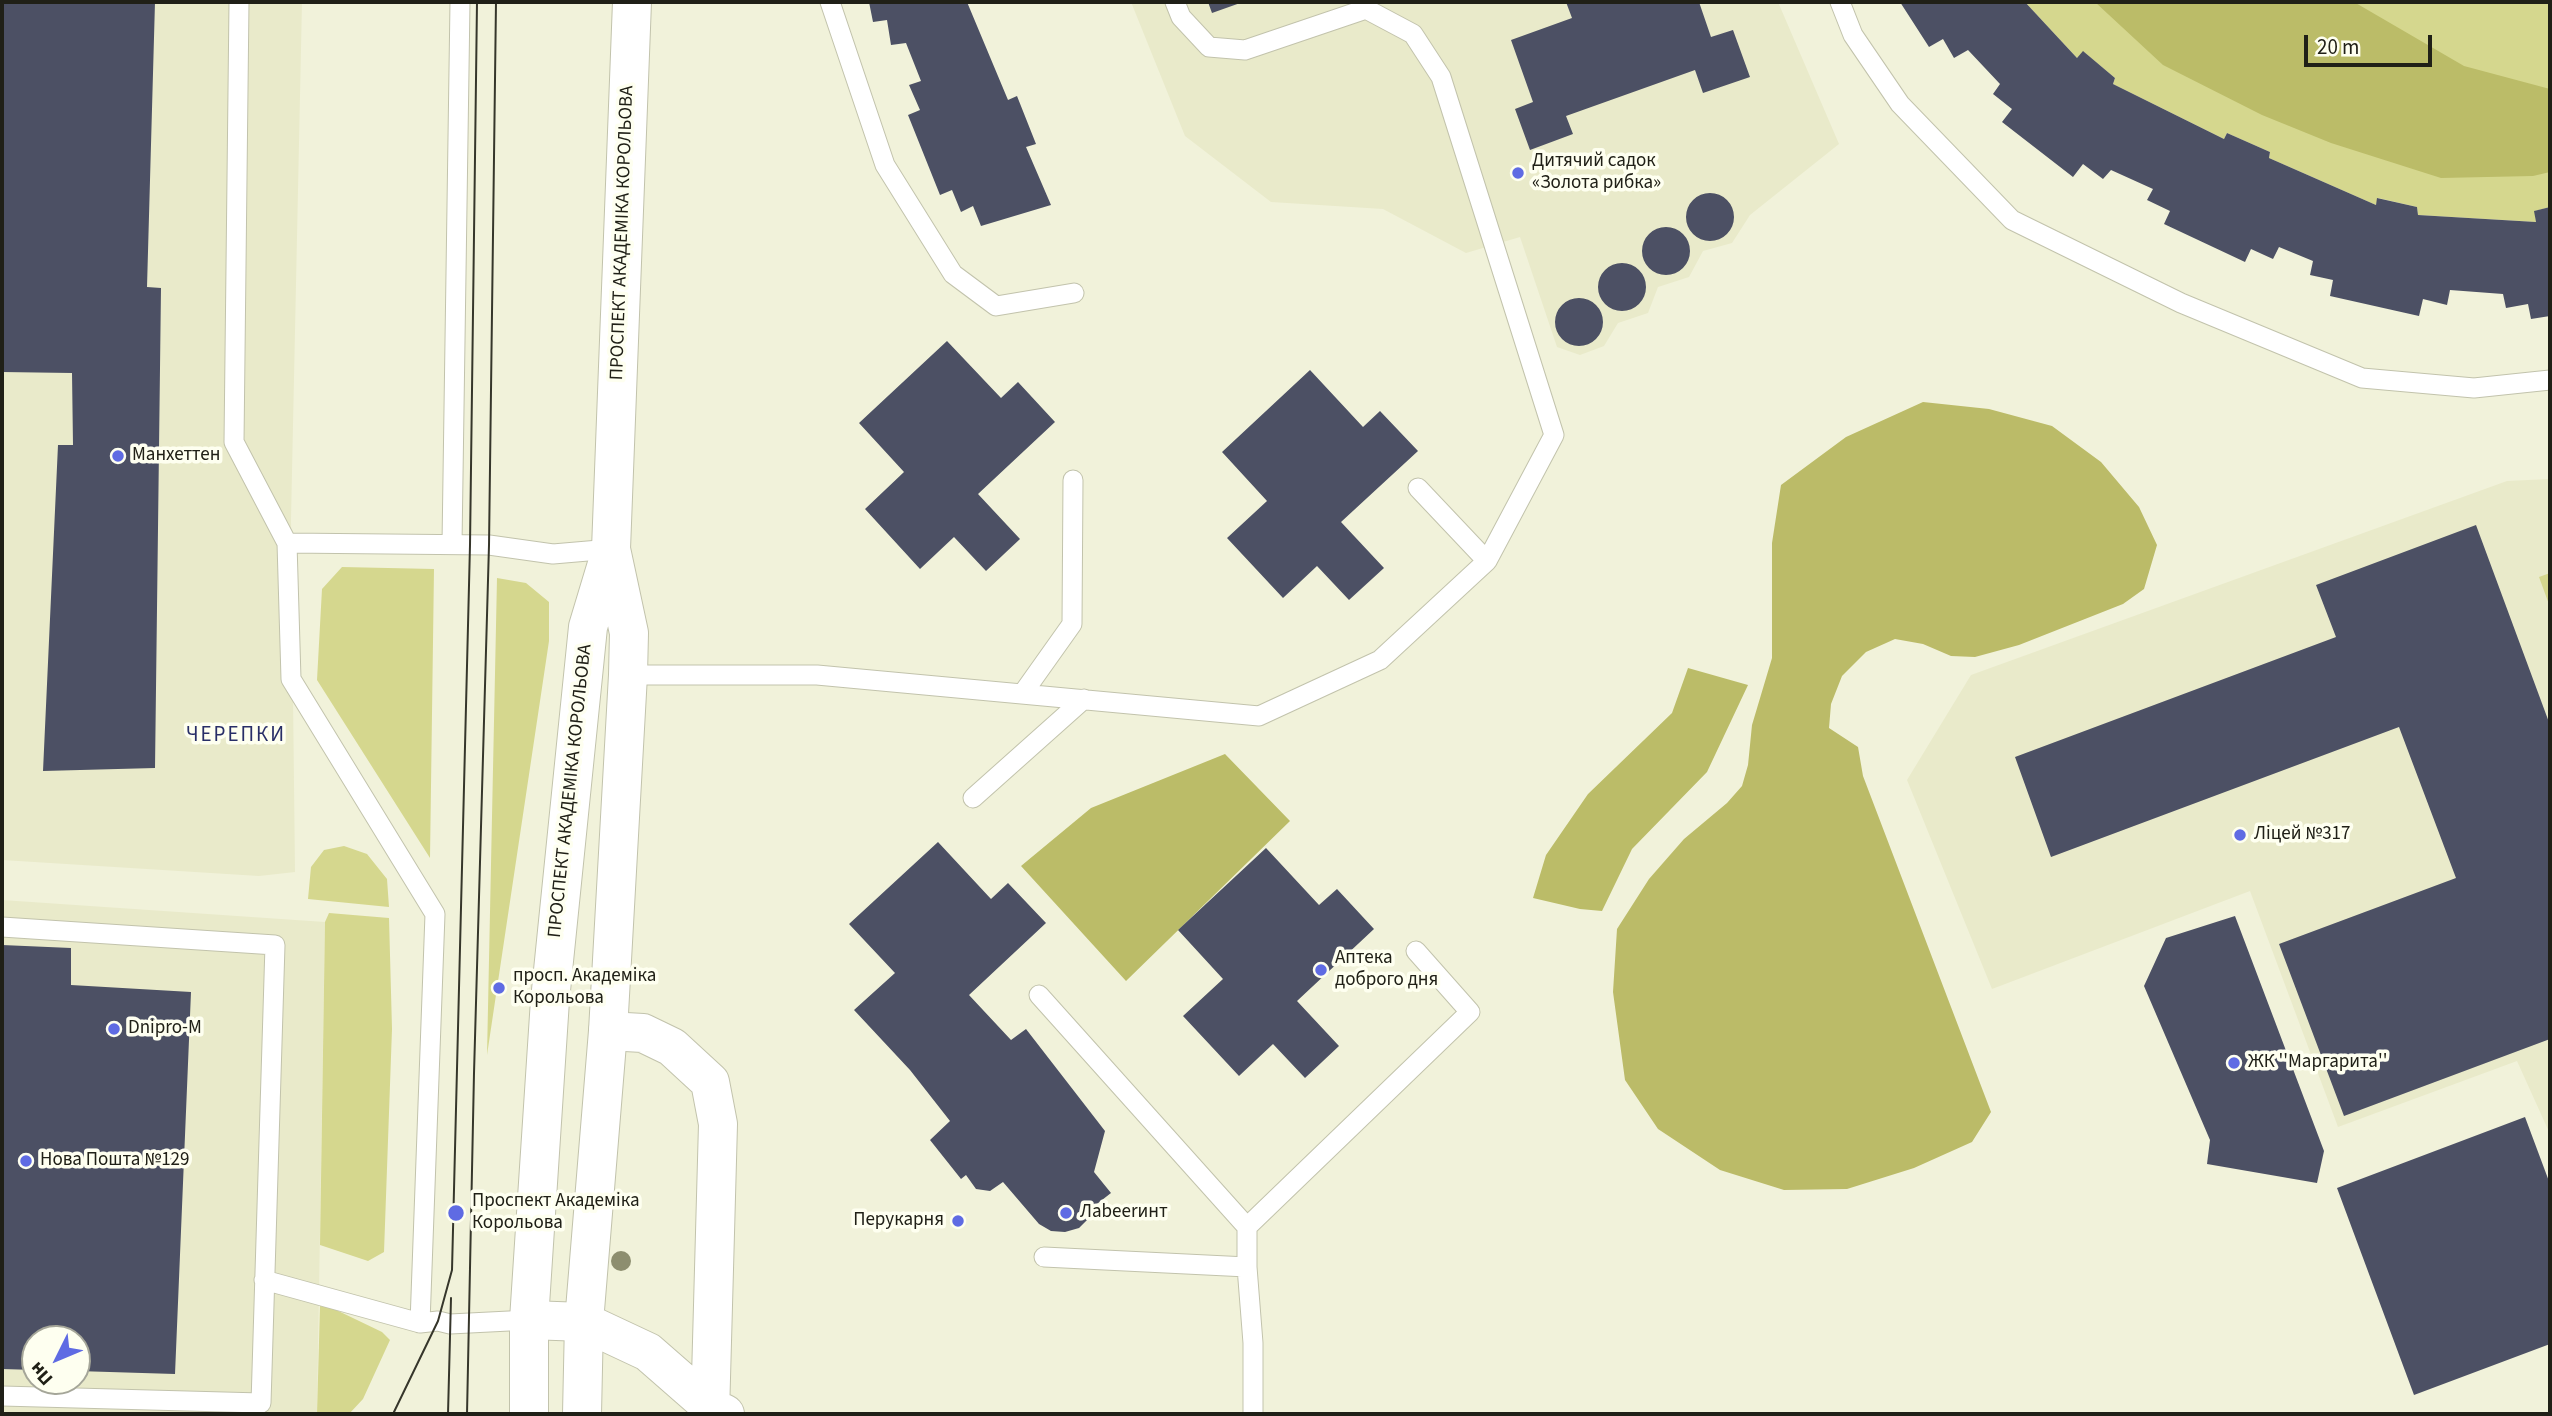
<!DOCTYPE html>
<html>
<head>
<meta charset="utf-8">
<style>
	body { margin:0 }
	#map { position:relative; width:2552px; height:1416px; overflow:hidden; background:#f1f2da; font-family:"Source Sans 3",sans-serif }
	canvas { display:block }
	.frame { position:absolute; inset:0; border:4px solid #202017; pointer-events:none }
	.north { position:absolute; left:21px; top:1325px; width:70px; height:70px; box-sizing:border-box; background:#fefff0; border:2px solid #a5a699; border-radius:50%; rotate:227deg; font-size:19px; font-weight:700; line-height:28px; text-align:center; color:#202017 }
	.north::after { content:''; display:block; margin:auto; width:24px; height:32px; background:#5f6be3; clip-path:polygon(50% 0,100% 100%,50% 72%,0 100%) }
	.scale { position:absolute; left:2304px; top:35px; width:128px; height:32px; box-sizing:border-box; border:4px solid #202017; border-top:0; padding-left:9px; font-size:21px; line-height:24px; white-space:nowrap; color:#202017; -webkit-text-stroke:5px #fefff0; paint-order:stroke }
</style>
</head>
<body>
<div id="map">
<canvas width="2552" height="1416"></canvas>
<div class="frame"></div>
<div class="north">Пн</div>
<div class="scale">20 m</div>
</div>
<script>
const g = document.querySelector('canvas').getContext('2d');
g.lineJoin = 'round';
function fill(path, color) { g.fillStyle = color; g.fill(path, 'evenodd'); }
const toPath = rows => new Path2D(rows.map(r => 'M' + r).join(''));
function trace(path, color, width, dash) { g.strokeStyle = color; g.lineWidth = width; g.lineCap = dash ? 'butt' : 'round'; g.setLineDash(dash || []); g.stroke(path); }
function label(font, color, halo, rows, align = 'center') {
  g.font = font + ' "Source Sans 3",sans-serif'; g.lineWidth = 7; g.setLineDash([]); g.textBaseline = 'middle'; g.strokeStyle = halo; g.fillStyle = color; for (const [text, x, y, turn = 0] of rows) {
    g.save(); g.translate(x, y); g.rotate((+turn || 0) * Math.PI / 180); g.textAlign = isNaN(turn) ? turn : align; if (halo) g.strokeText(text, 0, 0); g.fillText(text, 0, 0); g.restore();
  }
}
const built = toPath([
	[2,2,302,2,291,519,295,872,259,876,2,860],
	[1131,2,1778,2,1839,144,1750,215,1732,243,1703,251,1689,277,1658,287,1648,313,1618,323,1604,346,1580,355,1557,347,1520,237,1466,253,1383,209,1271,202,1185,136],
	[2550,479,2550,1134,2517,1061,2338,1127,2250,891,1992,989,1907,780,1971,675,2507,481],
	[2,900,325,922,317,1414,2,1414],
	[35,1339,77,1339,77,1381,35,1381]
]);
const green = toPath([
	[2025,2,2550,2,2550,207,2535,211,2536,222,2418,215,2417,207,2378,198,2376,205,2269,158,2270,152,2227,133,2224,139,2113,84,2115,78,2084,52,2077,58],
	[342,567,434,569,430,858,317,680,322,589],
	[2550,573,2550,607,2539,577],
	[497,578,526,583,549,602,549,641,487,1055],
	[344,846,367,854,387,879,389,907,308,899,311,867,324,850],
	[329,913,389,918,392,1029,384,1252,368,1261,320,1245,325,922],
	[320,1306,330,1307,382,1332,390,1340,363,1399,349,1414,317,1414]
]);
const forest = toPath([
	[2095,2,2354,2,2464,66,2550,89,2550,172,2533,176,2441,178,2331,143,2262,115,2163,65],
	[1688,668,1748,685,1707,772,1632,849,1602,911,1580,909,1533,898,1546,855,1588,794,1672,713],
	[1225,754,1290,821,1126,981,1021,866,1091,808]
]);
const water = toPath([
	[1923,402,1989,409,2052,426,2101,462,2139,507,2157,545,2144,589,2123,604,2019,645,1975,657,1951,656,1923,644,1895,639,1866,652,1842,676,1831,704,1829,728,1858,747,1863,776,1991,1112,1972,1142,1914,1168,1847,1189,1784,1190,1720,1170,1658,1129,1625,1080,1613,992,1617,929,1649,879,1684,839,1727,803,1742,786,1748,765,1752,725,1772,658,1772,543,1781,485,1846,437]
]);
const building = toPath([
	[2,2,155,2,147,287,161,288,155,768,43,771,58,445,73,445,72,373,2,372],
	[869,2,967,2,1008,100,1017,96,1036,144,1026,147,1051,205,981,226,973,206,961,212,952,190,940,195,908,115,920,110,909,85,921,81,906,43,891,45,887,20,873,22],
	[1208,2,1243,2,1212,13],
	[1566,2,1699,2,1711,37,1733,30,1750,77,1703,93,1695,70,1566,116,1573,134,1530,150,1515,109,1533,102,1511,40,1572,18],
	[1900,2,2025,2,2077,58,2083,51,2115,78,2113,84,2224,139,2227,133,2270,152,2269,158,2376,205,2377,198,2417,207,2418,215,2536,222,2534,211,2550,207,2550,316,2531,319,2528,304,2506,308,2503,294,2450,290,2447,305,2423,299,2419,316,2330,296,2333,280,2310,275,2313,261,2279,247,2273,259,2251,249,2245,262,2164,224,2170,211,2147,200,2153,189,2111,170,2103,179,2083,164,2073,177,2002,122,2012,109,1993,94,2000,84,1968,50,1954,58,1943,39,1929,47],
	'1686 217a24 24 0 1 1 48 0a24 24 0 1 1-48 0Z',
	'1642 251a24 24 0 1 1 48 0a24 24 0 1 1-48 0Z',
	'1598 287a24 24 0 1 1 48 0a24 24 0 1 1-48 0Z',
	'1555 322a24 24 0 1 1 48 0a24 24 0 1 1-48 0Z',
	[947,341,1001,398,1018,382,1055,422,978,494,1020,539,986,571,954,537,920,569,865,509,904,472,859,423],
	[1310,370,1363,427,1380,411,1418,451,1341,522,1384,568,1349,600,1317,566,1283,598,1227,538,1267,501,1222,452],
	[2476,525,2550,725,2550,1039,2344,1116,2279,944,2456,878,2399,727,2051,857,2015,757,2336,637,2316,585],
	[938,842,991,899,1008,883,1046,923,969,995,1011,1040,1026,1029,1105,1131,1094,1172,1111,1193,1093,1207,1088,1219,1079,1228,1065,1232,1051,1231,1039,1224,1003,1182,990,1191,976,1189,966,1175,961,1179,930,1140,950,1121,910,1070,854,1010,895,973,849,924],
	[1266,848,1319,905,1337,889,1374,929,1297,1001,1339,1046,1305,1078,1273,1044,1239,1076,1183,1016,1223,979,1178,930],
	[2235,916,2324,1151,2317,1183,2207,1164,2210,1140,2144,986,2166,938],
	[2,945,71,948,71,985,191,992,175,1374,77,1371,77,1339,35,1339,35,1370,2,1369],
	[2525,1117,2550,1184,2550,1344,2414,1395,2337,1188]
]);
const service = toPath([
	[239,2,234,442,287,543,489,545,553,554,611,549],
	[830,2,885,165,953,274,996,306,1074,293],
	[1175,2,1181,17,1209,47,1245,50,1366,9,1413,34,1441,77,1554,435,1487,561],
	[1840,2,1853,35,1900,104,2012,220,2181,303,2362,378,2474,388,2550,380],
	[287,543,291,679,435,914,420,1323],
	[452,544,460,2],
	[628,675,817,675,1259,716,1380,660,1487,561,1418,488],
	[1023,693,1072,624,1073,480],
	[973,798,1084,699],
	[2,927,275,945,261,1403,2,1396],
	[1039,995,1247,1227],
	[1044,1257,1247,1267],
	[264,1280,420,1323,438,1321,450,1324,529,1320],
	[1253,1414,1253,1343,1247,1267,1247,1227,1470,1012,1416,951]
]);
const tertiary = toPath([
	[608,1031,643,1033,672,1047,710,1082,718,1124,710,1414],
	[529,1320,584,1322,648,1352,711,1407,725,1414]
]);
const secondary = toPath([
	[529,1414,529,1320,550,1000,588,627,610,554],
	[582,1414,584,1322,608,1031,628,675,629,633,611,549,632,2]
]);
const tram = toPath([
	[393,1414,438,1321,452,1270,470,545,477,2],
	[448,1414,451,1298],
	[467,1414,474,1073,489,545,496,2]
]);
const trees = [
	[621,1261]
];
const markers = [
	[1518,173,7,"#5f6be3"],
	[118,456,7,"#5f6be3"],
	[2240,835,7,"#5f6be3"],
	[1321,970,7,"#5f6be3"],
	[499,988,7,"#5f6be3"],
	[114,1029,7,"#5f6be3"],
	[2234,1063,7,"#5f6be3"],
	[26,1161,7,"#5f6be3"],
	[456,1213,9,"#5f6be3"],
	[1066,1213,7,"#5f6be3"],
	[958,1221,7,"#5f6be3"]
];
const poiNames = [
	["Дитячий садок",1532,162],
	["«Золота рибка»",1532,184],
	["Манхеттен",132,456],
	["Ліцей №317",2254,835],
	["Аптека",1335,959],
	["доброго дня",1335,981],
	["просп. Академіка",513,977],
	["Корольова",513,999],
	["Dnipro-M",128,1029],
	["ЖК ''Маргарита''",2248,1063],
	["Нова Пошта №129",40,1161],
	["Проспект Академіка",472,1202],
	["Корольова",472,1224],
	["Лаbeerинт",1080,1213],
	["Перукарня",944,1221,"right"]
];
const streetNames = [
	["ПРОСПЕКТ АКАДЕМІКА КОРОЛЬОВА",623,233,-88],
	["ПРОСПЕКТ АКАДЕМІКА КОРОЛЬОВА",571,791,-84]
];
const neighbourhoodNames = [
	["ЧЕРЕПКИ",236,736]
];
fill(built, '#e9eaca');
fill(green, '#d5d78e');
fill(forest, '#bbbc68');
fill(water, '#bbbb68');
fill(building, '#4c5064');
trace(service, '#c2c3ac', 21);
trace(tertiary, '#c2c3ac', 40);
trace(secondary, '#c2c3ac', 40);
trace(service, '#fff', 19);
trace(tertiary, '#fff', 38);
trace(secondary, '#fff', 38);
trace(tram, '#36362b', 2);
g.fillStyle = '#8d8e6f';
for (const [x, y] of trees) { g.beginPath(); g.arc(x, y, 10, 0, 2 * Math.PI); g.fill(); }
for (const [x, y, r, color] of markers) { const dot = new Path2D(); dot.arc(x, y, r, 0, 2 * Math.PI); g.fillStyle = color; g.fill(dot); trace(dot, '#fefff0', 2.5); }
label('19px', '#202017', '#fefff0', poiNames, 'left');
label('19px', '#202017', '#fefff0', streetNames);
g.letterSpacing = '2px';
label('21px', '#282e67', '#fefff0', neighbourhoodNames);
g.letterSpacing = '0px';
</script>
</body>
</html>
